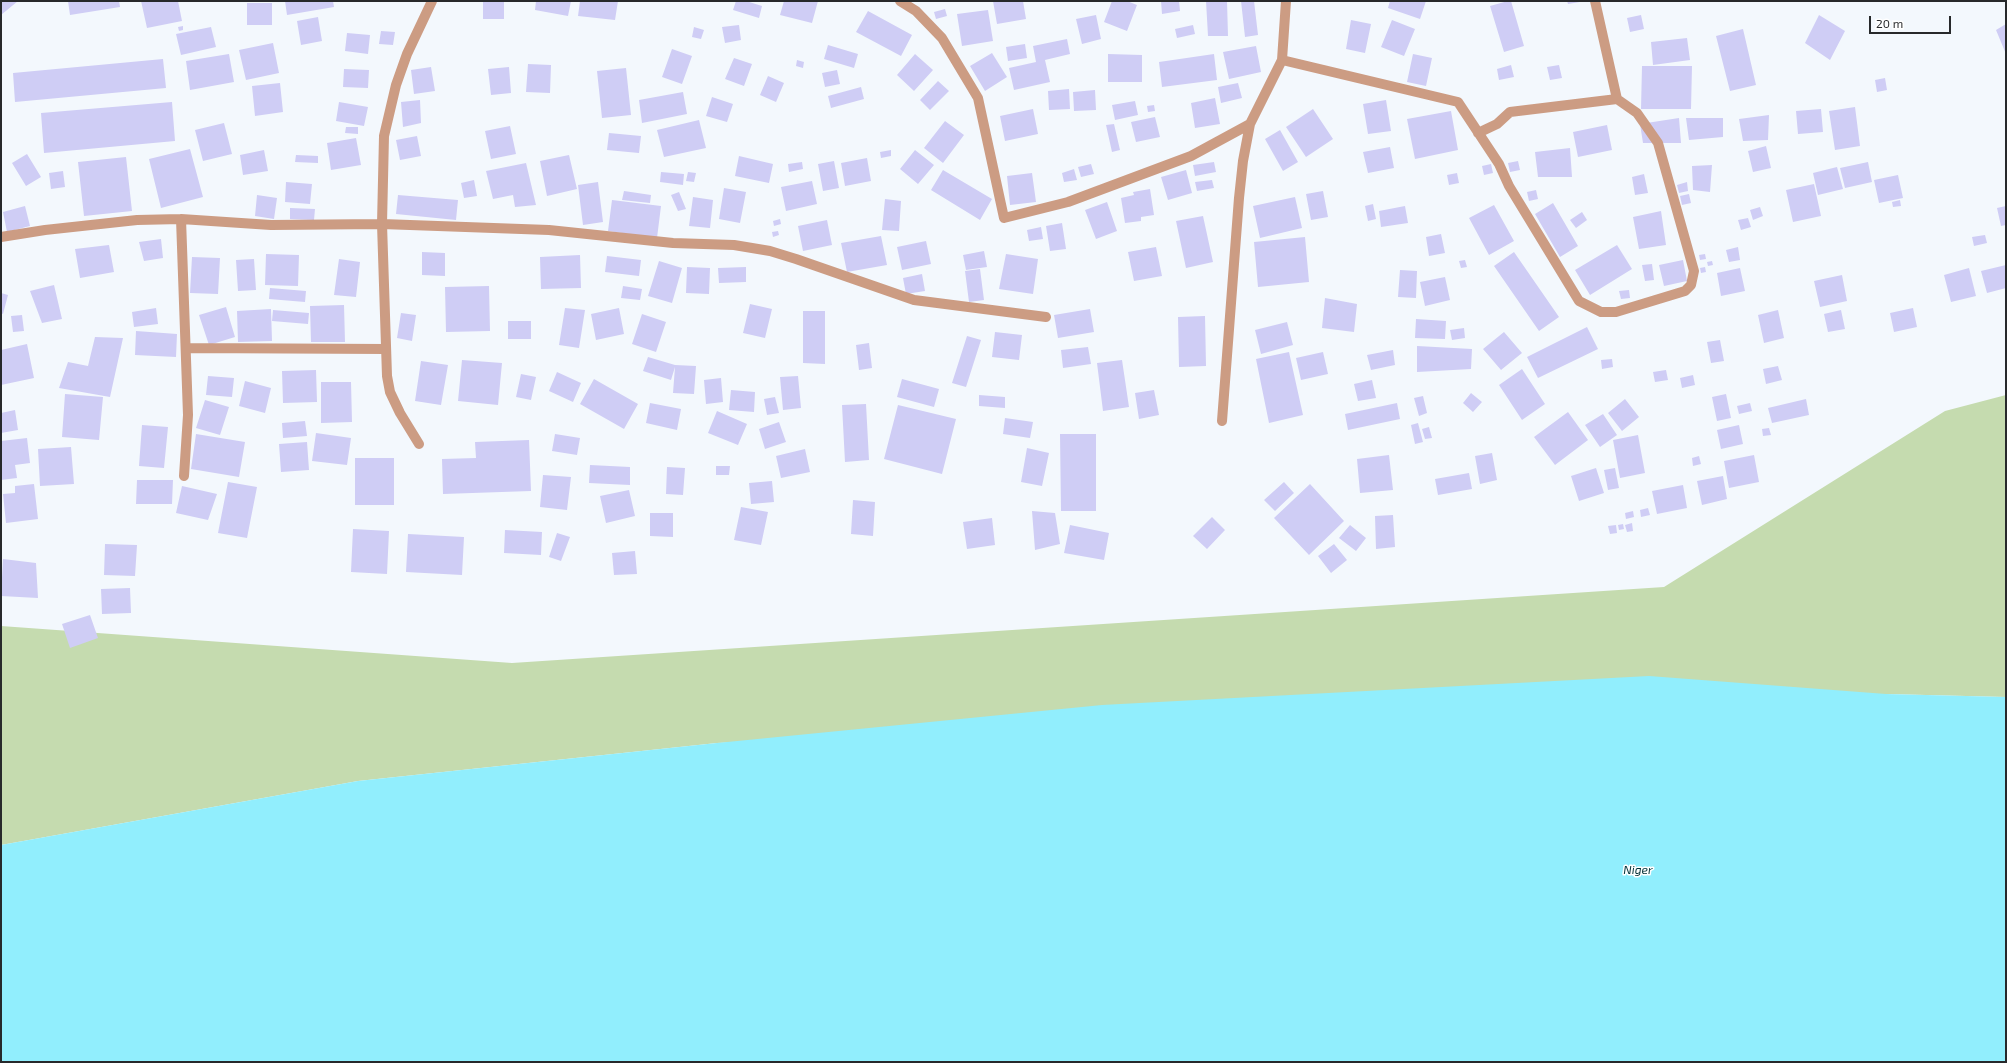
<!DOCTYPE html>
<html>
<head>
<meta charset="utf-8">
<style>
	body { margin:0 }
	#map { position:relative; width:2007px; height:1063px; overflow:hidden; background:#f3f8fd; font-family:"Exo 2",sans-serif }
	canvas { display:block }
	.frame { position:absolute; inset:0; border:2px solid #27292b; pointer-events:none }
	.scale { position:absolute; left:1869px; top:16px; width:82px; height:18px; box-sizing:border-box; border:2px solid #27292b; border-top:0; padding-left:5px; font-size:12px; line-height:14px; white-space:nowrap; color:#27292b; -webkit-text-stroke:3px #fff; paint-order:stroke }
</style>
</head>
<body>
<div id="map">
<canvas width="2007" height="1063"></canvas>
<div class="frame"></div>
<div class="scale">20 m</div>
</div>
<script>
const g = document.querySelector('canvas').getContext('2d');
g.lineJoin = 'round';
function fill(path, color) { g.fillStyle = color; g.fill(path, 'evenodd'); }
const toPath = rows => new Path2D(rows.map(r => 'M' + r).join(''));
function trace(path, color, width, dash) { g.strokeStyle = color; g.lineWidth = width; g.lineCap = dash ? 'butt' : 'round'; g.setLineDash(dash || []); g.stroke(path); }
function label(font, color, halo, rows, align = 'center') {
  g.font = font + ' "Exo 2",sans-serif'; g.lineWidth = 3; g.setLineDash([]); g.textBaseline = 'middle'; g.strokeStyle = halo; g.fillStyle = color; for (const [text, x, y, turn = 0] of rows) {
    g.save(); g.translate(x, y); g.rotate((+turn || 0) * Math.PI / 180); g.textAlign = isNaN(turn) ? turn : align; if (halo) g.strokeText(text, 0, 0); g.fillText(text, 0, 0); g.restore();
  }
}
const green = toPath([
	[2006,395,2006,697,1886,694,717,743,358,781,1,845,1,626,512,663,1664,587,1945,411]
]);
const water = toPath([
	[1649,676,1886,694,2006,697,2006,1062,1,1062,1,845,358,781,717,743,1102,705]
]);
const building = toPath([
	[1,1,18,1,1,15],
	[68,1,119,1,120,7,70,15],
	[141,1,178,1,182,21,147,28],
	[285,1,333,1,334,7,287,15],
	[483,1,504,1,504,19,483,19],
	[536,1,571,1,568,16,535,10],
	[580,1,618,1,615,20,578,16],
	[736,1,746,1,762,6,759,18,733,10],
	[784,1,818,1,812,23,780,15],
	[993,1,1023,1,1026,19,997,24],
	[1112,1,1127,1,1137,5,1127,31,1104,22],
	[1161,1,1179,1,1180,11,1162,14],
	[1206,1,1227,1,1228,36,1208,36],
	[1241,1,1254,1,1258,35,1245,37],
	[1390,1,1426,1,1420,19,1388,8],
	[1508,1,1511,1,1524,46,1504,52,1490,6],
	[1567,1,1580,1,1580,2,1568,4],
	[247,3,272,3,272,25,247,25],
	[945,9,947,16,936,19,934,12],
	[988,10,993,41,962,46,957,14],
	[868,11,912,35,901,56,856,32],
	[1096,15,1101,39,1082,44,1076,19],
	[1641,15,1644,29,1630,32,1627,18],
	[1819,15,1845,31,1830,60,1805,43],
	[318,17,322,41,301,45,297,21],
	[1351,20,1371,24,1365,53,1346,49],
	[1392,20,1415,29,1404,56,1381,47],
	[2006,24,2006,54,1996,30],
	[739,25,741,40,725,43,722,27],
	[1193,25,1195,34,1177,38,1175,29],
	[183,26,183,30,179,31,178,27],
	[211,27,216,47,181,55,176,34],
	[694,27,704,30,701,39,692,37],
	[1743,29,1756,85,1730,91,1716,36],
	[381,31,395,32,393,45,379,44],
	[347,33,370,35,368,54,345,51],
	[1687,38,1690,60,1653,65,1651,42],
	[1067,39,1070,54,1045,60,1050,82,1014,90,1009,68,1036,62,1033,46],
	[273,43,279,73,246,80,239,50],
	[1025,44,1027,58,1008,61,1006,47],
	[828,45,858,54,854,68,824,59],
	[1256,46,1261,72,1229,79,1223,52],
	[672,49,692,56,682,84,662,77],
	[992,53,1007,77,985,91,970,66],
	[229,54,234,82,190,90,186,61],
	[915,54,933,70,914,91,897,75],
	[1108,54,1142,55,1142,82,1108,82],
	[1214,54,1217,80,1162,87,1159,62],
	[1413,54,1432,58,1426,86,1407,82],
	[734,58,752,64,744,86,725,79],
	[163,59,166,88,15,102,13,73],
	[797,60,804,62,803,68,796,66],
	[528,64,551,65,550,93,526,92],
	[1511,65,1514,77,1499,80,1497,69],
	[1559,65,1562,78,1550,80,1547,67],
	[1642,66,1692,66,1691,109,1641,109],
	[431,67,435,91,414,94,411,70],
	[509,67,511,93,491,95,488,69],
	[626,68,631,115,602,118,597,71],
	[344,69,369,70,368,88,343,87],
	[837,70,840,84,825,87,822,73],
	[768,76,784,83,776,102,760,95],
	[1885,78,1887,90,1877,92,1875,80],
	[938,81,949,91,930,110,920,100],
	[280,83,283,112,255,116,252,86],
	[1238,83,1242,98,1221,103,1218,87],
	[861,87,864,99,831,108,828,96],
	[1069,89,1070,109,1049,110,1048,91],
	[1095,90,1096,110,1074,111,1073,92],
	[683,92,687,114,642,123,639,100],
	[712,97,733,104,727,122,706,116],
	[1215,98,1220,124,1195,128,1191,103],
	[420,100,421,123,403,127,401,102],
	[1386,100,1391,131,1368,134,1363,104],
	[1135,101,1138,115,1115,120,1112,105],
	[172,102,175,141,44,153,41,113],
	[339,102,368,107,364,126,336,121],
	[1154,105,1155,111,1148,112,1147,106],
	[1855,107,1860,146,1835,150,1829,111],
	[1033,109,1038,134,1005,141,1000,116],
	[1313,109,1333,139,1306,157,1286,127],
	[1821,109,1823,132,1798,134,1796,111],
	[1451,111,1458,150,1415,159,1407,119],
	[1769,115,1768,140,1743,141,1739,119],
	[1155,117,1160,137,1136,142,1131,122],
	[1679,118,1681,143,1643,143,1640,124],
	[1686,118,1723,118,1723,137,1689,140],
	[699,120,706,148,664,157,657,130],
	[945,121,964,135,943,163,924,148],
	[224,123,232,154,203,161,195,130],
	[1114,124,1120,150,1112,152,1106,125],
	[1607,125,1612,150,1578,157,1573,132],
	[510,126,516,154,491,159,485,131],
	[346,127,358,127,358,134,345,133],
	[1280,130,1298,162,1283,171,1265,139],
	[609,133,641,136,639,153,607,150],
	[417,136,421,156,400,160,396,140],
	[356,138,361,165,331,170,327,143],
	[1766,146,1771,168,1753,172,1748,151],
	[1390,147,1394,168,1368,173,1363,152],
	[1570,148,1572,177,1538,177,1535,152],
	[190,149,203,197,161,208,149,159],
	[264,150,268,171,243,175,240,155],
	[891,150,891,156,881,158,880,152],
	[915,150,934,165,918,184,900,169],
	[27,154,41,177,26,186,12,163],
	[296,155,318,156,318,163,295,162],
	[569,155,577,189,547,196,540,161],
	[739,156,773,164,769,183,735,176],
	[126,157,132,211,84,216,78,162],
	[867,158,871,181,845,186,841,163],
	[834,161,839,188,823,191,818,164],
	[1518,161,1520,170,1510,172,1508,163],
	[802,162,803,169,789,172,788,164],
	[1214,162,1216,172,1195,176,1193,165],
	[1868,162,1872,182,1845,188,1840,168],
	[526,163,536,205,515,207,513,195,493,199,486,171],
	[1091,164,1094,174,1081,177,1078,167],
	[1491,164,1493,173,1484,175,1482,166],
	[1712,165,1710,192,1693,190,1692,166],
	[1837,167,1843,189,1818,195,1813,173],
	[1074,169,1077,180,1064,182,1062,173],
	[943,170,992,199,980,220,931,190],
	[1186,170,1192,193,1168,200,1161,177],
	[63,171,65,187,51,189,49,173],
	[661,172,684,174,683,185,660,182],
	[688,172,696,173,694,182,686,181],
	[1032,173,1036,202,1010,205,1007,176],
	[1457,173,1459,183,1449,185,1447,175],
	[1644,174,1648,193,1635,195,1632,177],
	[1898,175,1903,198,1879,203,1874,180],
	[474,180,477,196,464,198,461,183],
	[1212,180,1214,188,1197,191,1195,182],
	[812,181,817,204,786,211,781,187],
	[286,182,312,184,310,204,285,202],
	[598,182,603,222,583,225,578,185],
	[1687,182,1688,191,1679,193,1677,185],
	[1814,184,1821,216,1793,222,1786,190],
	[724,188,746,192,740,223,719,219],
	[1150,189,1154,215,1141,217,1141,221,1125,223,1121,198,1134,195,1133,192],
	[1536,190,1538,199,1529,201,1527,192],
	[624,191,651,195,650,203,622,200],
	[1323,191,1328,217,1311,220,1306,194],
	[679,192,686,209,678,211,671,195],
	[1689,194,1691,203,1682,205,1680,196],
	[257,195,277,198,274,219,255,216],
	[398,195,458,200,456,220,396,214],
	[693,197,713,200,710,228,689,226],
	[1295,197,1302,228,1260,238,1253,206],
	[885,199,901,201,899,231,882,230],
	[612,200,661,206,657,238,608,231],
	[1900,200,1901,206,1893,207,1892,202],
	[1107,202,1117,231,1096,239,1085,210],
	[1553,203,1578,246,1560,257,1535,214],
	[1373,204,1376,219,1368,221,1365,206],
	[1494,205,1514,241,1489,255,1469,218],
	[25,206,30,226,7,232,3,212],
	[1405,206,1408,223,1381,227,1379,211],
	[2006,206,2006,225,2001,226,1997,208],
	[1760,207,1763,216,1753,220,1750,210],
	[290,208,315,209,314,220,290,219],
	[1661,211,1666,245,1639,249,1633,217],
	[1582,212,1587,220,1576,228,1570,220],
	[1203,216,1213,262,1186,268,1176,221],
	[1748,218,1751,227,1741,230,1738,220],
	[780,219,781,224,774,226,773,221],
	[827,220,832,245,803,251,798,226],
	[1062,223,1066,249,1050,251,1046,226],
	[1041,227,1043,239,1029,241,1027,230],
	[778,231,779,235,773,237,772,232],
	[1441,234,1445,253,1429,256,1426,237],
	[1985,235,1987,243,1974,246,1972,237],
	[881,236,887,265,847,272,841,243],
	[1305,237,1309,282,1258,287,1254,242],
	[161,239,163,258,144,261,139,242],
	[926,241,931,264,902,270,897,247],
	[109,245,114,272,80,278,75,249],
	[1617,245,1632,269,1590,295,1575,270],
	[1156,247,1162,276,1134,281,1128,252],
	[1738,247,1740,260,1729,262,1726,250],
	[984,251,987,267,966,270,963,255],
	[422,252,445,253,445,276,422,275],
	[1514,252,1559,317,1539,331,1494,266],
	[266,254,299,255,298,286,265,285],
	[1006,254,1038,259,1033,294,999,289],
	[1705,254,1706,259,1700,260,1699,255],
	[580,255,581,288,541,289,540,257],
	[607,256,641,260,639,276,605,272],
	[192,257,220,258,218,294,190,293],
	[254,259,256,290,238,291,236,260],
	[339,259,360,262,356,297,334,295],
	[1465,260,1467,267,1461,268,1459,261],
	[1683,260,1687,281,1664,286,1659,265],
	[659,261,682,268,672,303,648,296],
	[1712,261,1713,265,1708,266,1707,262],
	[1652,264,1654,280,1645,281,1642,265],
	[2006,265,2006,288,1987,293,1981,271],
	[687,267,710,268,709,294,686,293],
	[746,267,746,282,719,283,718,268],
	[1705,267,1706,272,1701,273,1700,268],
	[1740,268,1745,291,1721,296,1717,273],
	[1969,268,1976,296,1951,302,1944,275],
	[980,269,984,300,969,302,965,271],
	[1400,270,1417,271,1416,298,1398,297],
	[922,274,925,291,906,294,903,278],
	[1842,275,1847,301,1820,307,1814,281],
	[1445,277,1450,300,1425,306,1420,282],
	[54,285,62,319,42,323,30,291],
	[489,286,490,331,446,332,445,287],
	[623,286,642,289,640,300,621,298],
	[270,288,306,291,305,302,269,299],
	[1629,290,1630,298,1621,299,1619,291],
	[1,293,8,295,3,314,1,313],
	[1325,298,1357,304,1354,332,1322,328],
	[750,304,772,309,765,338,743,333],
	[344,305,345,342,311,342,310,306],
	[226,307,235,337,209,345,199,315],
	[156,308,158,324,134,327,132,312],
	[565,308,585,310,579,348,559,345],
	[619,308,624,334,596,340,591,314],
	[1913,308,1917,327,1894,332,1890,313],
	[271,309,272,341,238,342,237,311],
	[1090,309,1094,332,1058,338,1054,315],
	[273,310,309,313,308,324,272,321],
	[1778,310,1784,338,1764,343,1758,315],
	[1841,310,1845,329,1828,332,1824,314],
	[803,311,825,311,825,364,803,363],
	[401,313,416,315,412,341,397,338],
	[642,314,666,322,656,352,632,344],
	[22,315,24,331,13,332,11,316],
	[1205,316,1206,366,1179,367,1178,317],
	[1416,319,1446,321,1445,339,1415,338],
	[508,321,531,321,531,339,508,339],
	[1287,322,1293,345,1261,354,1255,330],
	[1587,327,1598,349,1538,378,1527,357],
	[1464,328,1465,338,1452,340,1450,330],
	[136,331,177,334,176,357,135,355],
	[995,332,1022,335,1019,360,992,357],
	[1504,332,1522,353,1501,370,1483,349],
	[967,336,981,340,966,387,952,383],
	[95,337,123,338,110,397,59,388,68,362,88,366],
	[1720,340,1724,361,1711,363,1707,342],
	[869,343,872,368,859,370,856,345],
	[27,344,34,378,1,385,1,350],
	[1417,346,1472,349,1471,369,1417,372],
	[1088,347,1091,364,1063,368,1061,350],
	[1393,350,1395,365,1371,370,1367,355],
	[1289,352,1303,415,1269,423,1256,359],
	[1323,352,1328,374,1301,380,1296,358],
	[648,357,675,365,696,366,694,394,673,393,675,367,671,380,643,371],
	[1612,359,1613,367,1602,369,1601,360],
	[462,360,502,363,498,405,458,401],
	[1122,360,1129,407,1103,411,1097,363],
	[421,361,448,365,441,405,415,401],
	[1778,366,1782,380,1766,384,1763,369],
	[1522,369,1545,404,1522,420,1499,385],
	[316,370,317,402,283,403,282,371],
	[1666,370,1668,380,1655,382,1653,372],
	[557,372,581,383,573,402,549,391],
	[521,374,536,377,531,400,516,397],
	[1693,375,1695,385,1682,388,1680,378],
	[208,376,234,378,232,397,206,395],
	[798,376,801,408,783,410,780,377],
	[721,378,723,402,706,404,704,380],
	[594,379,638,404,624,429,580,404],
	[902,379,939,389,934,407,897,397],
	[1372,380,1376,398,1358,401,1354,384],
	[245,381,271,388,265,413,239,406],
	[321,382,351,382,352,422,321,423],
	[731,390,755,392,754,412,729,410],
	[1154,390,1159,415,1139,419,1135,393],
	[1471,393,1482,402,1473,412,1463,403],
	[65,394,103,397,99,440,62,437],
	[1726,394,1731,418,1717,421,1712,397],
	[979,395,1005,397,1005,408,979,406],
	[1423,396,1427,413,1419,416,1414,398],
	[775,397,779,413,767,415,764,399],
	[1625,399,1639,417,1622,431,1608,413],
	[1806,399,1809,415,1772,423,1768,408],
	[205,400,229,407,220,435,196,428],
	[650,403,681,409,677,430,646,423],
	[1397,403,1400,419,1348,430,1345,414],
	[1750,403,1752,411,1739,414,1737,406],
	[866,404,869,460,845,462,842,405],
	[898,405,956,419,942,474,884,459],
	[15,410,18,430,1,433,1,413],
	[717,411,747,424,738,445,708,433],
	[1568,412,1588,440,1555,465,1534,437],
	[1603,414,1617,435,1600,447,1585,425],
	[1005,418,1033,422,1030,438,1003,434],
	[305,421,307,436,283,438,282,423],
	[779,422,786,442,765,449,759,429],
	[1418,423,1423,442,1415,444,1411,425],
	[142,425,168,427,164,468,139,466],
	[1739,425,1743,444,1721,449,1717,430],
	[1429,427,1432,438,1425,439,1422,429],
	[1769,428,1771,435,1763,436,1762,429],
	[316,433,351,438,347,465,312,461],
	[196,434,245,442,239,477,191,469],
	[555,434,580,438,577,455,552,451],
	[1060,434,1096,434,1096,511,1061,511],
	[1638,435,1645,473,1620,478,1613,440],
	[27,438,30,463,15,465,17,478,1,480,1,441],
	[529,440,531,491,443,494,442,459,476,458,475,442],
	[307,442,309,470,281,472,279,444],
	[71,447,74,484,40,486,38,449],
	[1027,448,1049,453,1042,486,1021,482],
	[805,449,810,472,781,478,776,456],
	[1492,453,1497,480,1480,484,1475,456],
	[1389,455,1393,490,1360,493,1357,459],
	[1754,455,1759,482,1729,488,1724,461],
	[1699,456,1701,464,1693,466,1692,458],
	[355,458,394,458,394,505,355,505],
	[590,465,630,467,630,485,589,483],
	[716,466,730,466,729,475,716,475],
	[667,467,685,468,683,495,666,494],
	[1596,468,1604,493,1579,501,1571,476],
	[1615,468,1619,488,1608,490,1604,470],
	[1469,473,1472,489,1438,495,1435,479],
	[543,475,571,477,567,510,540,507],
	[1723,476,1727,499,1702,505,1697,481],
	[137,480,173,480,172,504,136,504],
	[772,481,774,502,751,504,749,483],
	[228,482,257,487,247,538,218,533],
	[1284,482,1294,493,1275,511,1264,500],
	[34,484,38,519,6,523,3,494,15,493,15,486],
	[1310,484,1344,521,1309,555,1274,518],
	[1683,485,1687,508,1657,514,1652,491],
	[182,486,217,494,208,520,176,513],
	[629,490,635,516,606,523,600,496],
	[853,500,875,502,873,536,851,534],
	[741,507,768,512,761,545,734,540],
	[1648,508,1650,515,1641,517,1640,510],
	[1032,511,1055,513,1060,544,1035,550],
	[1633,511,1634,517,1626,519,1625,513],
	[650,513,673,513,673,537,650,536],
	[1393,515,1395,547,1376,549,1375,516],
	[1212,517,1225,530,1207,549,1193,536],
	[992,518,995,545,967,549,963,522],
	[1632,523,1633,531,1627,532,1625,525],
	[1623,524,1624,529,1619,530,1618,525],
	[1070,525,1109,533,1104,560,1064,553],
	[1350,525,1366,538,1356,551,1339,538],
	[1616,525,1617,533,1610,534,1608,526],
	[353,529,389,531,387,574,351,572],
	[505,530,542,532,541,555,504,553],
	[557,533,570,537,561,561,549,557],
	[408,534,464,537,462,575,406,572],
	[105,544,137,545,135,576,104,575],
	[1334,544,1347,560,1331,573,1318,556],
	[635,551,637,574,614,575,612,553],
	[3,559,36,563,38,598,1,596],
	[130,588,131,613,102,614,101,589],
	[90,615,98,638,70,648,62,624]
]);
const minor = toPath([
	[900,1,916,11,942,38,978,98,1004,218,1068,202,1191,156,1250,124],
	[1282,60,1458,102,1499,164,1509,186,1579,301,1601,312,1616,312,1685,291,1691,285,1694,271,1658,143,1637,113,1617,99,1595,1],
	[1478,133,1497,124,1510,112,1617,99],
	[181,219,188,415,184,476],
	[1,237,45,230,137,220,181,219,271,225,382,224,384,136,396,85,407,54,432,1],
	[187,348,386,349],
	[1222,421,1239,198,1243,161,1250,124,1282,60,1286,1],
	[419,444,400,413,390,392,387,376,382,224,549,230,673,243,734,245,770,251,796,259,914,300,1046,317]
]);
const waterNames = [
	["Niger",1638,870]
];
fill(green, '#c5dbaf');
fill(water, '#91eefd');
fill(building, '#cfcdf5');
trace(minor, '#cc9c83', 10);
label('italic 12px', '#033238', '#fff', waterNames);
</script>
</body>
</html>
